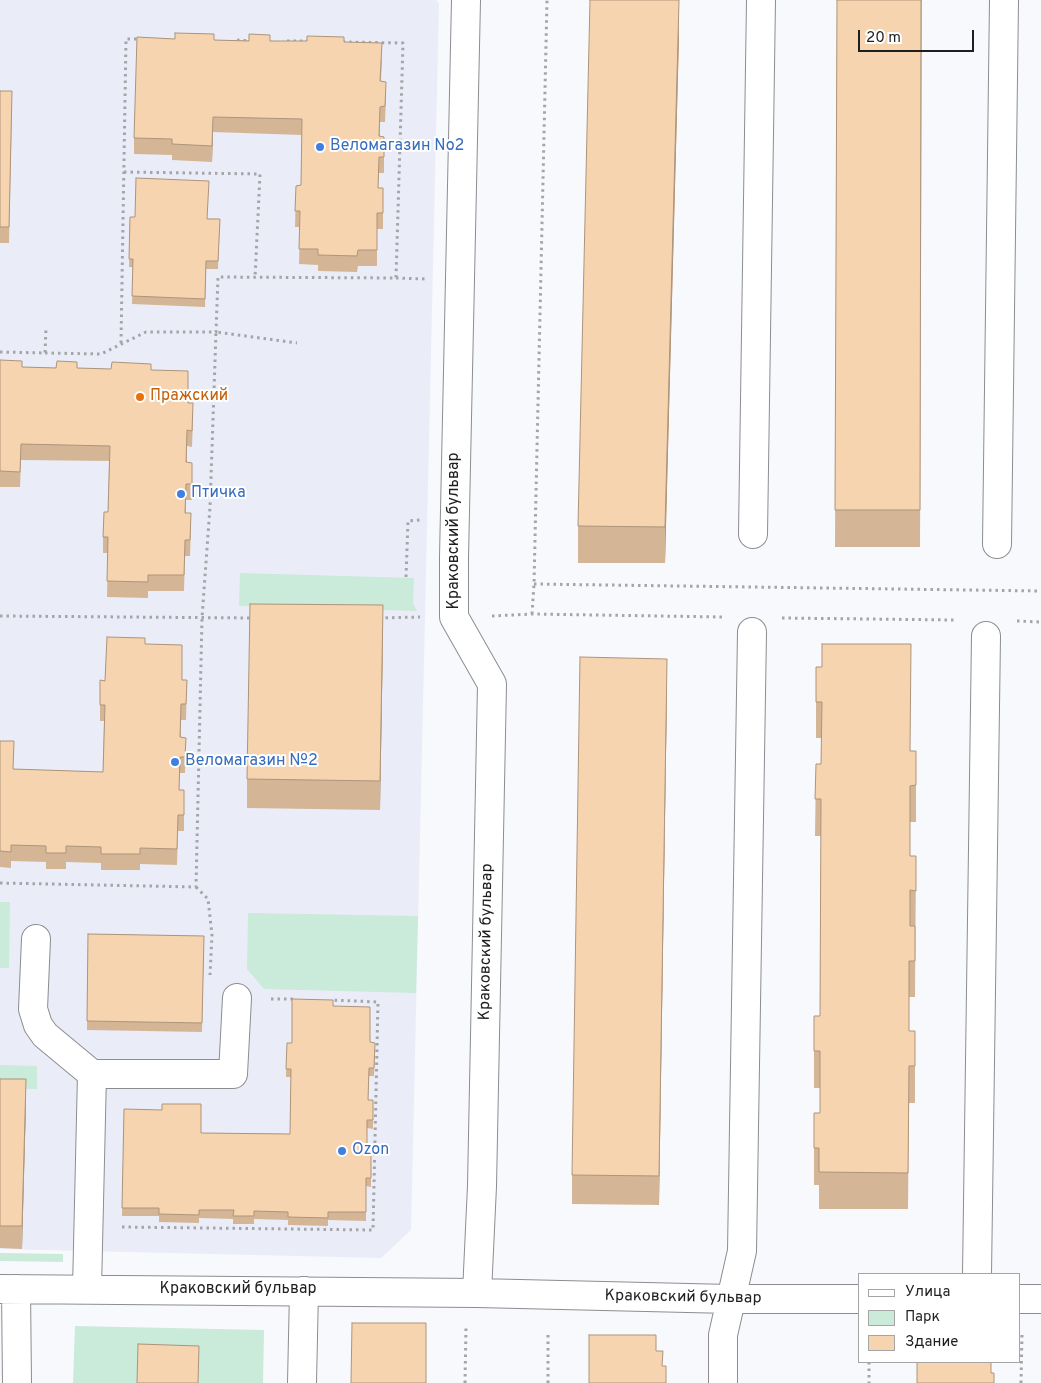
<!DOCTYPE html>
<html>
<head>
<meta charset="utf-8">
<style>
	body { margin:0 }
	#map { position:relative; width:1041px; height:1383px; overflow:hidden; background:#f8f9fc; font-family:Overpass,sans-serif }
	canvas { display:block }
	.legend { position:absolute; left:858px; top:1273px; width:162px; height:90px; box-sizing:border-box; background:#fff; border:1px solid #a5a5a6; margin:0; padding:6px 9px; list-style:none; font-size:15px; color:#1e1f20 }
	.legend li { display:flex; align-items:center; gap:10px; height:25px }
	.legend b { width:25px; border:1px solid #a5a5a6 }
	.scale { position:absolute; left:858px; top:30px; width:116px; height:22px; box-sizing:border-box; border:2px solid #1e1f20; border-top:0; padding-left:6px; font-size:15px; line-height:18px; white-space:nowrap; color:#1e1f20; -webkit-text-stroke:4px #fff; paint-order:stroke }
</style>
</head>
<body>
<div id="map">
<canvas width="1041" height="1383"></canvas>
<ul class="legend">
<li><b style="height:6px;background:#fff"></b>Улица</li>
<li><b style="height:14px;background:#caeada"></b>Парк</li>
<li><b style="height:14px;background:#f7d4b0"></b>Здание</li>
</ul>
<div class="scale">20 m</div>
</div>
<script>
const g = document.querySelector('canvas').getContext('2d');
g.lineJoin = 'round';
function fill(path, color) { g.fillStyle = color; g.fill(path, 'evenodd'); }
const toPath = rows => new Path2D(rows.map(r => 'M' + r).join(''));
function trace(path, color, width, dash) { g.strokeStyle = color; g.lineWidth = width; g.lineCap = dash ? 'butt' : 'round'; g.setLineDash(dash || []); g.stroke(path); }
function label(font, color, halo, rows, align = 'center') {
  g.font = font + ' Overpass,sans-serif'; g.lineWidth = 4; g.setLineDash([]); g.textBaseline = 'middle'; g.strokeStyle = halo; g.fillStyle = color; for (const [text, x, y, turn = 0] of rows) {
    g.save(); g.translate(x, y); g.rotate((+turn || 0) * Math.PI / 180); g.textAlign = isNaN(turn) ? turn : align; if (halo) g.strokeText(text, 0, 0); g.fillText(text, 0, 0); g.restore();
  }
}
const built = toPath([
	[0,0,436,0,439,3,411,1230,381,1258,0,1249]
]);
const green = toPath([
	[240,573,414,578,413,603,417,611,239,606],
	[0,902,10,902,9,968,0,968],
	[248,913,418,916,416,993,264,989,247,969],
	[0,1065,37,1066,37,1089,0,1088],
	[0,1253,63,1254,63,1262,0,1261],
	[75,1326,264,1330,263,1383,73,1383]
]);
const path = toPath([
	[237,40,253,41],
	[287,41,311,41],
	[124,172,260,174,255,278],
	[396,278,426,279],
	[121,343,126,39,141,39],
	[0,352,45,353,46,328],
	[45,353,101,354,146,332,216,332,218,277,396,278,403,43,342,42],
	[406,577,408,521,420,520],
	[534,584,1041,591],
	[532,614,534,584,547,0],
	[0,616,253,618],
	[492,616,532,614,723,617],
	[379,618,420,617],
	[782,618,955,620],
	[1017,621,1041,622],
	[0,883,196,887,202,618,210,507,216,332,297,343],
	[196,887,208,899,212,935,210,975],
	[271,999,295,999],
	[122,1227,373,1230,378,1002,331,1000],
	[869,1362,869,1383],
	[465,1383,466,1327],
	[548,1383,548,1331],
	[1021,1383,1022,1334]
]);
const minor = toPath([
	[466,0,454,557,454,617,492,684,482,1186,477,1293],
	[753,534,761,0],
	[997,544,1004,0],
	[36,939,33,1009,38,1025,45,1035,92,1074,233,1074,237,998],
	[977,1274,986,636],
	[0,1289,477,1293,730,1299,860,1299],
	[16,1289,17,1383],
	[87,1289,92,1074],
	[1020,1299,1041,1299],
	[302,1383,304,1291],
	[723,1383,723,1335,742,1251,752,632]
]);
const wall = toPath([
	[837,0,922,0,920,547,835,547],
	[679,36,665,563,578,563,578,526],
	[214,40,344,42,382,59,381,81,386,98,385,122,380,122,380,136,384,137,384,173,379,173,378,188,383,188,383,229,377,229,377,266,358,266,357,272,318,271,318,265,299,264,300,227,295,227,296,186,301,185,302,135,213,132,212,162,172,160,172,155,134,154,134,138],
	[0,91,12,107,9,243,0,243],
	[130,217,220,219,218,269,206,269,205,307,132,304,133,267,129,267],
	[0,360,22,367,151,370,188,403,193,419,192,447,187,446,187,462,192,478,192,500,186,500,186,513,191,529,190,556,185,556,184,591,148,591,148,598,107,597,108,553,103,553,103,537,108,512,109,461,21,460,20,487,0,487],
	[383,634,380,810,247,808,247,779],
	[145,644,182,680,187,680,186,720,181,720,181,737,186,738,185,773,180,773,179,790,184,790,184,831,178,831,177,865,140,864,140,870,101,870,101,863,66,862,66,869,46,869,46,862,11,861,11,868,0,867,0,741,13,769,103,772,104,721,100,721,100,680,105,681],
	[816,667,911,751,916,751,916,822,910,822,910,856,916,856,915,997,909,997,909,1031,915,1031,915,1103,909,1103,908,1209,819,1209,819,1185,814,1185,814,1113,820,1113,820,1088,814,1088,814,1016,820,1016,821,836,815,836,816,764,821,764,822,738,816,738],
	[667,687,659,1205,572,1204,572,1175],
	[88,934,204,936,202,1032,87,1030],
	[333,1006,370,1042,375,1051,374,1076,369,1076,368,1100,373,1108,373,1129,367,1128,367,1152,371,1152,371,1187,366,1186,366,1221,328,1220,328,1226,288,1225,288,1220,254,1219,254,1224,233,1224,233,1219,199,1218,199,1223,159,1222,159,1216,122,1216,124,1109,201,1133,290,1134,291,1077,286,1077,286,1069,292,1043],
	[0,1079,26,1102,22,1249,0,1248]
]);
const shadedWall = toPath([
	[679,0,679,36,665,563,665,527],
	[213,117,213,132,212,162,212,146],
	[383,605,383,634,380,810,380,781],
	[667,659,667,687,659,1205,659,1176],
	[26,1079,26,1102,22,1249,22,1226]
]);
const building = toPath([
	[590,0,679,0,665,527,578,526,590,0],
	[837,0,921,0,920,510,835,510,837,0],
	[175,33,214,34,214,40,249,41,249,34,270,35,270,41,307,41,307,36,344,37,344,42,382,43,380,81,386,82,385,106,380,107,379,136,384,137,384,157,379,157,378,188,383,188,383,213,377,213,377,250,358,250,357,256,318,255,318,249,299,249,300,211,295,211,296,186,301,185,302,119,213,117,212,146,172,144,172,139,134,138,137,37,175,39,175,33],
	[0,91,12,91,9,227,0,227,0,91],
	[136,178,209,181,207,219,220,219,218,261,206,261,205,299,132,296,133,259,129,259,130,217,135,217,136,178],
	[0,360,22,361,22,367,56,368,57,361,77,362,77,368,111,369,112,362,151,364,151,370,188,371,188,403,193,403,192,431,187,430,186,462,192,463,192,484,186,484,185,513,191,513,190,540,185,540,184,575,148,575,148,582,107,581,108,537,103,537,104,512,108,512,110,446,21,444,20,472,0,471,0,360],
	[250,604,383,605,380,781,247,779,250,604],
	[107,637,145,638,145,644,182,645,182,680,187,680,186,704,181,704,180,737,186,738,185,757,180,757,179,790,184,790,184,815,178,815,177,849,140,848,140,854,101,854,101,847,66,846,66,853,46,853,46,846,11,845,11,852,0,851,0,741,14,741,13,769,103,772,105,705,100,705,100,680,105,681,107,637],
	[822,644,911,644,910,751,916,751,916,785,910,786,910,856,916,856,916,891,910,890,910,926,915,926,915,961,909,961,909,1031,915,1031,915,1066,909,1066,908,1173,819,1172,819,1148,814,1148,814,1113,820,1113,820,1051,814,1051,814,1016,820,1016,821,799,815,799,816,764,821,764,822,702,816,702,816,667,822,667,822,644],
	[580,657,667,659,659,1176,572,1175,580,657],
	[88,934,204,936,202,1023,87,1021,88,934],
	[292,999,333,1000,333,1006,370,1007,370,1042,375,1043,374,1068,369,1068,368,1100,373,1100,373,1120,367,1120,367,1152,371,1152,371,1178,366,1178,366,1212,328,1212,328,1218,288,1217,288,1212,254,1211,254,1216,233,1216,234,1210,199,1210,199,1215,159,1214,159,1208,122,1208,124,1109,162,1110,162,1104,201,1104,201,1133,290,1134,291,1069,286,1069,287,1043,292,1043,292,999],
	[0,1079,26,1079,22,1226,0,1226,0,1079],
	[352,1323,426,1323,426,1383,351,1383,352,1323],
	[589,1335,656,1335,656,1351,663,1351,662,1366,666,1366,666,1383,589,1383,589,1335],
	[138,1344,199,1346,198,1383,137,1383,138,1344],
	[917,1362,991,1362,991,1373,994,1373,994,1383,917,1383,917,1362]
]);
const markers = [
	[320,147,5,"#3f7fe0"],
	[140,397,5,"#e8710a"],
	[181,494,5,"#3f7fe0"],
	[175,762,5,"#3f7fe0"],
	[342,1151,5,"#3f7fe0"]
];
const shopNames = [
	["Веломагазин No2",330,147],
	["Птичка",191,494],
	["Веломагазин №2",185,762],
	["Ozon",352,1151]
];
const foodNames = [
	["Пражский",150,397]
];
const streetNames = [
	["Краковский бульвар",455,531,-90],
	["Краковский бульвар",487,942,-89],
	["Краковский бульвар",238,1290],
	["Краковский бульвар",683,1298,1]
];
fill(built, '#eaedf8');
fill(green, '#caeada');
trace(minor, '#8c8d90', 30);
trace(path, '#a4a5a8', 3, [2.5, 4]);
trace(minor, '#fff', 28);
fill(wall, '#d4b697');
fill(shadedWall, '#ad947b');
fill(building, '#f7d4b0');
trace(building, '#ad947b', 1);
for (const [x, y, r, color] of markers) { const dot = new Path2D(); dot.arc(x, y, r, 0, 2 * Math.PI); g.fillStyle = color; g.fill(dot); trace(dot, '#fff', 2); }
label('16px', '#366cbe', '#fff', shopNames, 'left');
label('16px', '#c56008', '#fff', foodNames, 'left');
label('16px', '#1e1f20', '#fff', streetNames);
</script>
</body>
</html>
